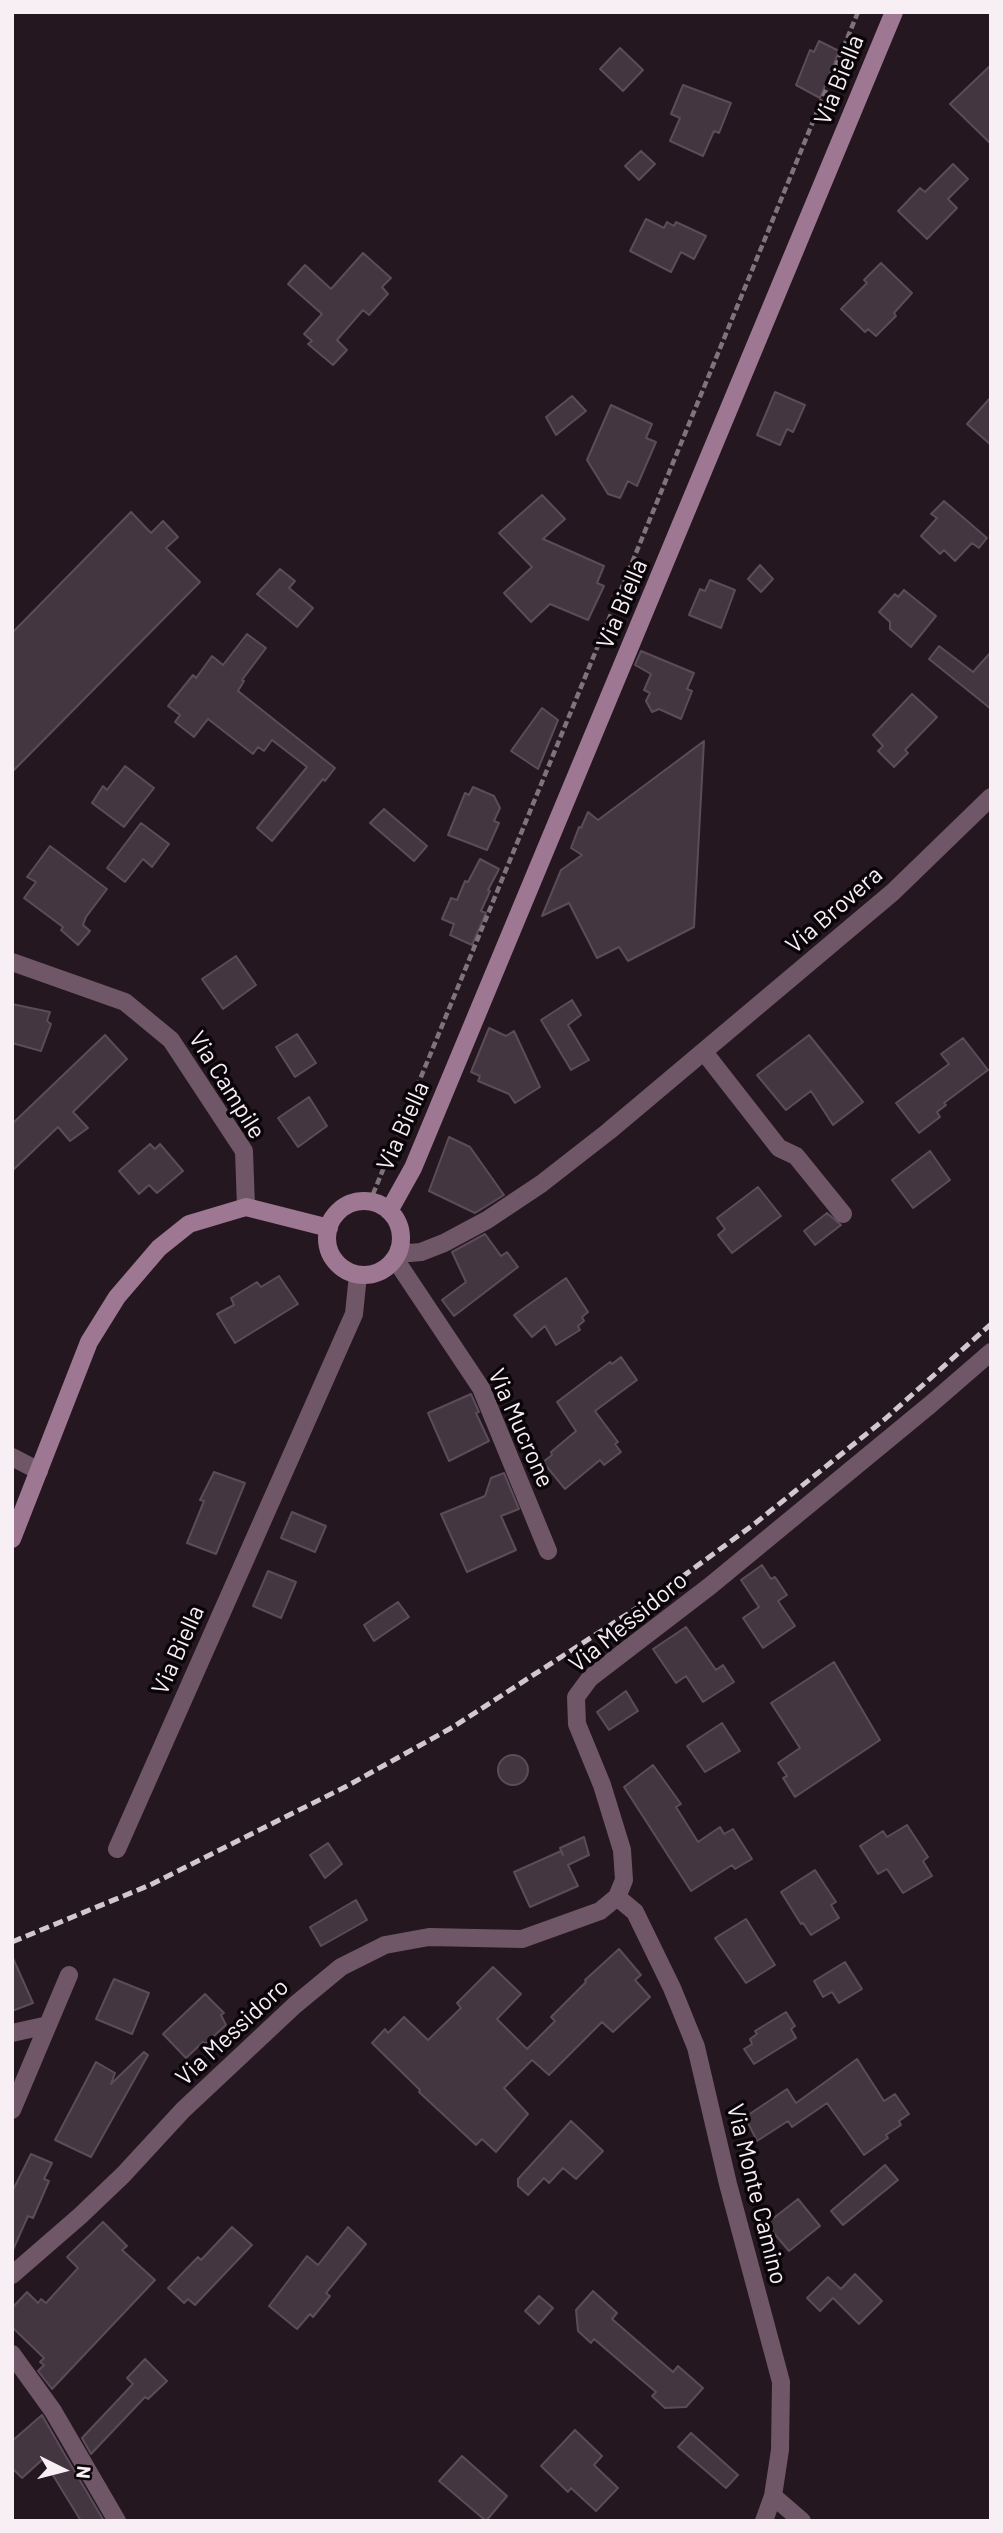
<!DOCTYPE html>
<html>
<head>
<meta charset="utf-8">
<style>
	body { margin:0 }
	#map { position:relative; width:1003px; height:2533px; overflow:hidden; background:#241720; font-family:Barlow,sans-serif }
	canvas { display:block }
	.frame { position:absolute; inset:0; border:14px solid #f8eff5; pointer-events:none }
	.north { position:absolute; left:28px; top:2435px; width:70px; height:70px; -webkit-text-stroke:5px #0a0508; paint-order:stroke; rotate:96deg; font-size:19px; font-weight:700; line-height:28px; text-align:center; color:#f8eff5 }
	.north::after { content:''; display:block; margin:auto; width:24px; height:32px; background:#f8eff5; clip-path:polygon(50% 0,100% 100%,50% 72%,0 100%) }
</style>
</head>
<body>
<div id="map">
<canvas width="1003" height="2533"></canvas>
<div class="frame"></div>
<div class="north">N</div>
</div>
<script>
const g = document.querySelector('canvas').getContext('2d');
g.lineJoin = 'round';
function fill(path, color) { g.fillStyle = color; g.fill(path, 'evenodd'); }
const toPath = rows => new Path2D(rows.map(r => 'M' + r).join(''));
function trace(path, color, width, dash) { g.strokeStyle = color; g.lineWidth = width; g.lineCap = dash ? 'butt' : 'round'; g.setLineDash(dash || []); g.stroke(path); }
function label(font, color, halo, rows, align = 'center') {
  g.font = font + ' Barlow,sans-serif'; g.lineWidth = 7; g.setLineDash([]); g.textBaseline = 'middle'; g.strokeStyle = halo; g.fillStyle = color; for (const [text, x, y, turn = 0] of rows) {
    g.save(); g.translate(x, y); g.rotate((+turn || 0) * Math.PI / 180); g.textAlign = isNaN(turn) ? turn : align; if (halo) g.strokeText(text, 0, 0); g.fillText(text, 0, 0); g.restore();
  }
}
const building = toPath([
	[819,41,839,51,820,98,796,85,810,50,814,52,819,41],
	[620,48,643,70,623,91,600,69,620,48],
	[991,65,991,144,950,104,991,65],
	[683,85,731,103,719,133,714,131,703,156,670,141,680,118,671,114,683,85],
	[641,151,655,164,639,180,625,166,641,151],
	[953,164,968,179,948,199,957,208,927,239,898,211,920,188,925,192,953,164],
	[646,219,664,228,667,222,674,226,676,222,706,236,694,259,681,252,671,272,630,251,646,219],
	[363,253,391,278,382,287,388,294,369,315,363,310,337,340,347,350,333,365,308,344,312,341,304,334,322,314,288,284,305,265,331,289,363,253],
	[881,263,912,293,894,313,896,316,876,336,868,329,865,332,841,309,867,283,864,280,881,263],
	[775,392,805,405,793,432,787,429,780,445,757,435,775,392],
	[572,396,586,411,556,435,546,417,572,396],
	[991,397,991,445,967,424,991,397],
	[611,405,652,424,646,438,656,442,637,486,628,481,620,498,608,494,587,460,611,405],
	[542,495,565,519,543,539,604,566,597,583,604,586,588,620,550,604,531,622,504,593,532,567,499,533,542,495],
	[944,501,987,538,979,548,972,543,955,561,944,550,940,554,921,536,937,518,931,514,944,501],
	[131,512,151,533,163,521,178,537,166,548,200,582,12,772,12,633,131,512],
	[760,565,773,579,761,592,748,579,760,565],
	[280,569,295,581,289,588,313,608,297,627,257,594,280,569],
	[710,580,735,590,721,628,689,615,700,589,705,591,710,580],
	[904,590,936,616,911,647,890,629,890,622,879,612,895,594,898,597,904,590],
	[247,634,266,648,242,680,244,681,238,691,335,768,325,781,323,779,272,841,257,828,307,767,272,740,264,751,258,747,253,754,208,719,194,737,175,722,180,715,168,706,193,675,196,678,212,656,223,665,247,634],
	[939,646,973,672,991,652,991,709,929,659,939,646],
	[641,651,694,673,687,689,692,691,681,719,659,709,652,712,646,701,650,693,644,690,651,674,635,665,641,651],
	[912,694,937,717,905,750,908,753,894,767,878,751,883,746,873,735,912,694],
	[542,708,558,720,538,769,511,751,542,708],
	[704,741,694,927,628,961,619,947,597,958,569,903,542,916,561,870,582,855,571,848,579,827,581,828,588,812,598,820,704,741],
	[125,766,154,788,124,827,92,803,103,786,107,790,125,766],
	[473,787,494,796,500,808,494,821,499,823,487,850,448,835,465,793,469,795,473,787],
	[384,809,427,846,414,861,370,823,384,809],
	[141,823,169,844,152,867,143,859,125,882,107,868,141,823],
	[50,846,107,889,86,917,83,925,90,931,78,945,61,930,63,927,24,898,36,882,27,877,50,846],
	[480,859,499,869,488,890,490,891,481,911,486,913,472,945,450,935,454,924,442,919,451,898,457,900,465,881,468,882,480,859],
	[236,956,256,985,223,1009,202,979,236,956],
	[572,1000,581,1015,568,1025,589,1060,571,1070,541,1020,572,1000],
	[12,1004,50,1012,47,1021,51,1024,41,1051,12,1043,12,1004],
	[489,1028,506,1036,514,1031,540,1087,515,1103,509,1094,478,1081,480,1076,471,1072,489,1028],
	[297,1034,316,1063,295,1077,276,1047,297,1034],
	[105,1035,127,1059,73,1112,88,1128,70,1141,58,1127,12,1171,12,1124,105,1035],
	[809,1035,863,1102,833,1125,811,1091,786,1110,757,1075,809,1035],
	[963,1038,988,1070,944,1103,946,1105,937,1112,940,1117,919,1133,896,1103,949,1064,941,1054,963,1038],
	[309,1097,327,1126,298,1147,278,1118,309,1097],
	[449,1137,470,1147,504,1195,475,1213,429,1191,449,1137],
	[150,1144,155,1149,160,1144,183,1171,157,1193,149,1185,139,1194,119,1171,150,1144],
	[930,1151,950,1180,913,1208,892,1180,930,1151],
	[758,1187,781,1216,732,1253,718,1235,725,1229,717,1218,758,1187],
	[827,1213,841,1225,815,1245,804,1231,827,1213],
	[485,1234,501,1256,507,1252,518,1267,454,1316,442,1300,466,1282,452,1252,485,1234],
	[279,1276,298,1304,235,1343,217,1314,234,1305,231,1298,257,1282,261,1287,279,1276],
	[566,1278,588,1312,582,1317,584,1321,578,1326,580,1330,556,1345,545,1326,532,1337,514,1315,566,1278],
	[621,1357,637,1380,595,1411,618,1442,615,1444,621,1452,604,1465,600,1460,565,1489,543,1462,552,1455,551,1452,576,1431,557,1402,610,1362,612,1364,621,1357],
	[471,1394,479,1412,476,1413,489,1441,449,1461,428,1413,471,1394],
	[214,1472,245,1483,216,1554,187,1543,204,1501,200,1500,214,1472],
	[504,1473,519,1509,501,1516,516,1550,467,1572,441,1514,485,1496,491,1478,504,1473],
	[292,1512,326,1526,315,1552,281,1538,292,1512],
	[762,1565,771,1579,775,1577,787,1595,778,1601,795,1626,763,1648,743,1618,759,1607,741,1580,762,1565],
	[268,1571,296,1582,281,1618,253,1606,268,1571],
	[398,1602,409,1617,374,1641,364,1625,398,1602],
	[686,1627,716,1670,723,1665,734,1682,703,1702,686,1676,676,1683,653,1649,686,1627],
	[834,1662,880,1740,795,1797,783,1778,787,1776,778,1763,800,1748,771,1703,834,1662],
	[626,1691,638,1711,609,1730,597,1712,626,1691],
	[722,1723,740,1751,705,1772,687,1746,722,1723],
	'498 1770a15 15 0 1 1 30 0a15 15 0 1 1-30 0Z',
	[653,1765,681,1804,676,1807,698,1842,720,1827,724,1834,733,1829,752,1859,735,1869,732,1865,691,1891,624,1787,653,1765],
	[907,1825,928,1857,923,1861,932,1876,903,1893,887,1869,878,1874,860,1846,883,1831,887,1837,907,1825],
	[584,1837,589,1855,568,1865,578,1886,530,1907,514,1872,561,1851,563,1855,560,1848,584,1837],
	[328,1843,342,1864,325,1878,310,1855,328,1843],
	[815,1870,836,1902,831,1905,839,1918,811,1935,803,1923,801,1924,781,1892,815,1870],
	[356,1900,367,1920,321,1946,310,1927,356,1900],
	[746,1919,775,1965,746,1983,715,1938,746,1919],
	[619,1949,641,1975,635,1980,650,1997,613,2032,602,2022,549,2075,532,2060,504,2088,528,2114,496,2152,482,2139,476,2145,419,2092,420,2090,372,2043,385,2029,388,2033,404,2017,428,2040,461,2008,457,2003,493,1967,521,1994,497,2019,527,2049,555,2021,551,2017,586,1982,585,1980,619,1949],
	[12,1956,33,2003,12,2011,12,1956],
	[845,1962,862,1989,839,2003,832,1992,823,1997,814,1981,845,1962],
	[114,1979,149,1993,132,2034,96,2019,114,1979],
	[205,1994,224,2013,221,2015,226,2025,205,2044,203,2042,186,2058,163,2034,205,1994],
	[786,2012,795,2026,791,2029,796,2038,754,2064,744,2049,752,2044,750,2039,757,2034,755,2031,786,2012],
	[144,2052,148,2055,91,2157,55,2140,96,2062,115,2073,111,2084,144,2052],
	[857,2059,884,2101,895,2094,909,2114,899,2121,901,2125,886,2135,888,2138,864,2155,827,2103,792,2127,788,2121,757,2141,745,2117,787,2089,796,2103,857,2059],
	[571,2121,603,2151,576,2179,563,2168,549,2183,544,2178,528,2195,518,2186,518,2179,571,2121],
	[31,2154,52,2163,44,2179,49,2181,33,2218,28,2216,12,2252,12,2192,31,2154],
	[885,2165,898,2180,843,2225,831,2211,885,2165],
	[798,2199,820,2226,789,2251,766,2224,798,2199],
	[103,2222,127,2246,122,2250,155,2280,52,2389,38,2371,44,2365,40,2362,44,2358,12,2327,12,2308,27,2292,38,2303,41,2299,46,2303,78,2268,67,2257,103,2222],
	[232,2227,252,2245,195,2305,188,2299,184,2303,168,2288,198,2257,201,2260,232,2227],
	[348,2227,366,2244,326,2293,330,2296,313,2317,310,2314,297,2329,269,2306,307,2256,318,2265,348,2227],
	[855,2274,882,2301,859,2324,833,2298,820,2311,807,2298,828,2277,841,2289,855,2274],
	[593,2291,617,2313,612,2319,673,2372,678,2366,703,2388,686,2407,665,2408,652,2396,656,2392,594,2339,591,2343,578,2331,576,2310,593,2291],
	[539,2296,553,2308,539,2324,525,2311,539,2296],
	[145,2359,167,2381,148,2399,145,2397,91,2454,82,2438,133,2384,127,2378,145,2359],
	[42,2415,65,2455,104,2521,81,2521,43,2459,22,2478,12,2468,12,2441,42,2415],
	[575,2430,602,2456,594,2465,618,2488,596,2511,571,2488,568,2492,541,2466,575,2430],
	[691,2433,738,2475,726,2488,678,2447,691,2433],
	[462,2456,507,2496,486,2521,439,2481,462,2456]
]);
const path = toPath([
	[373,1194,858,12]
]);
const street = toPath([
	[12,962,125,1002,171,1040,244,1151,246,1207],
	[704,1052,779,1148,796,1156,843,1214],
	[399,1250,410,1253,421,1252,444,1243,487,1220,541,1184,609,1131,893,892,991,797],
	[395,1259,481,1388,548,1551],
	[12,1457,39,1471],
	[117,1849,354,1314,358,1275],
	[617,1897,635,1912,672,1988,696,2047,728,2184,781,2382,780,2450,773,2496,764,2521],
	[12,2033,48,2025],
	[12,2110,69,1975],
	[12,2275,80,2216,123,2175,183,2110,295,2005,341,1967,385,1945,429,1937,522,1939,600,1911,617,1897,624,1880,622,1850,602,1785,577,1724,576,1697,590,1678,710,1586,931,1404,991,1352],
	[12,2354,53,2411,117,2521],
	[773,2496,802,2521]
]);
const secondary = toPath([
	'327 1238a37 37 0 1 1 74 0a37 37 0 1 1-74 0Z',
	[389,1211,413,1168,894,12],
	[12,1539,89,1342,117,1297,159,1248,189,1224,246,1207,329,1228]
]);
const rail = toPath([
	[12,1942,150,1885,347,1786,453,1727,660,1593,753,1525,885,1419,991,1324]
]);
const streetNames = [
	["Via Biella",839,80,-68],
	["Via Biella",622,604,-67],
	["Via Brovera",834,910,-41],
	["Via Campile",227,1085,58],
	["Via Biella",403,1126,-66],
	["Via Mucrone",521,1428,66],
	["Via Messidoro",628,1622,-39],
	["Via Biella",178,1650,-66],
	["Via Messidoro",232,2032,-43],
	["Via Monte Camino",757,2194,76]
];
fill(building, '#443640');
trace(building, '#5b4c57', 2);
trace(path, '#7f747c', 4.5, [7, 3.5]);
trace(street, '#6f5768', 18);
trace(secondary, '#9e7893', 18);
trace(rail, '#d1c7ce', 5, [10, 5]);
label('24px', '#f8eff5', '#0a0508', streetNames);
</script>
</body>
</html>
